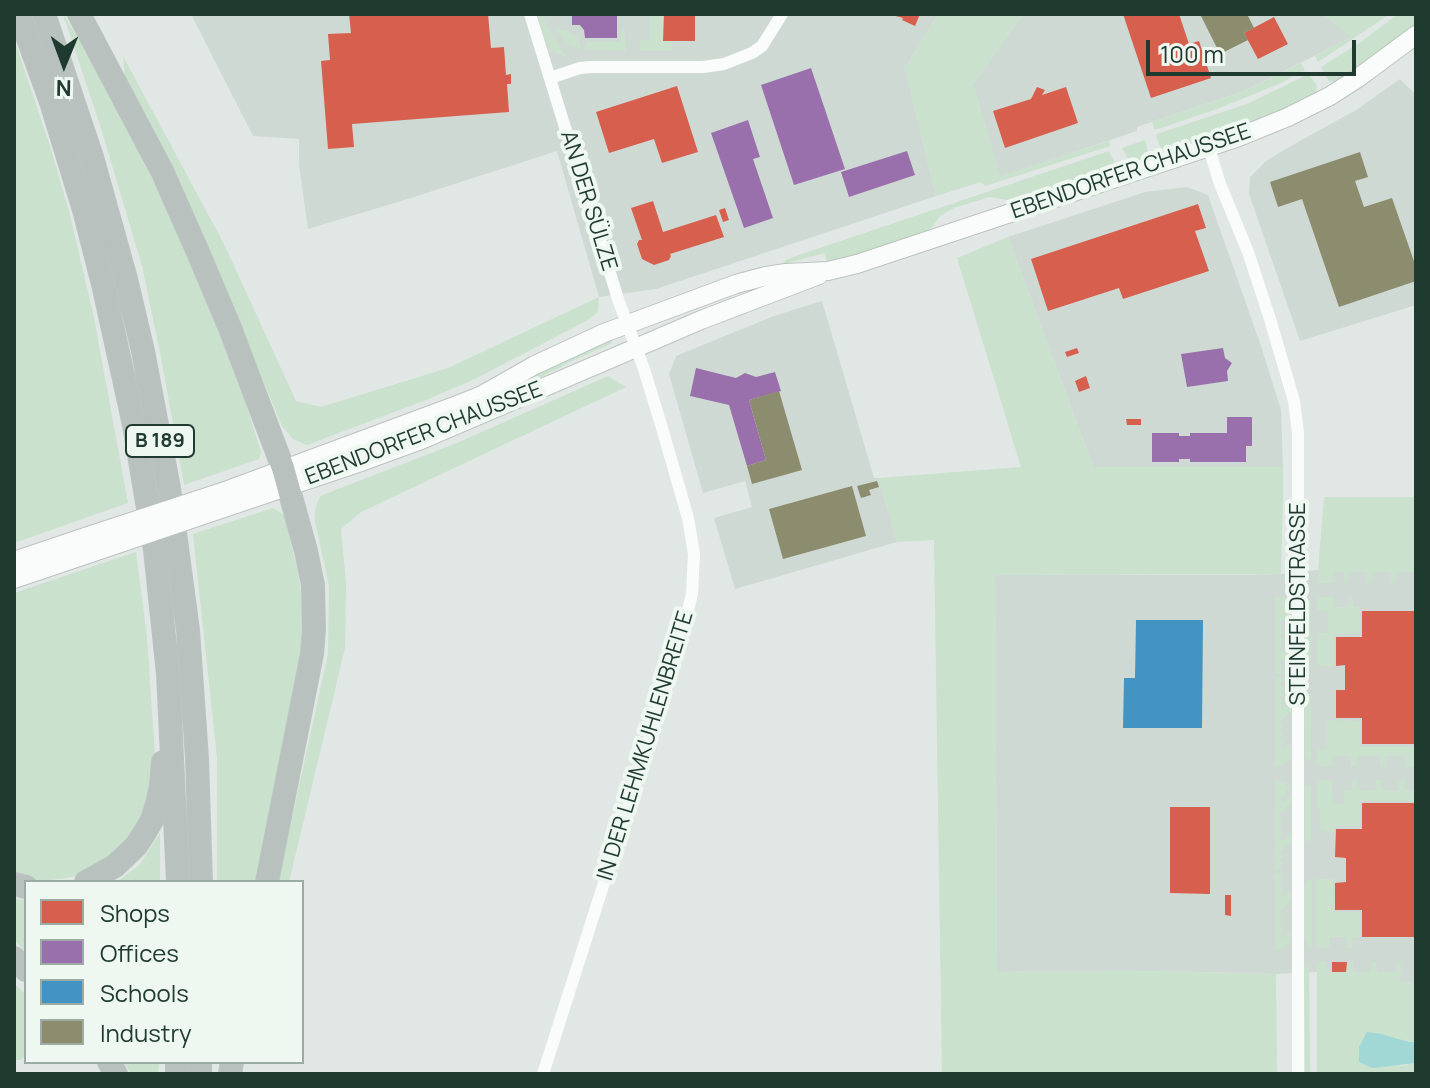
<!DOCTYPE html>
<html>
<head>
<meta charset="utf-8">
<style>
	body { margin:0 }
	#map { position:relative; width:1430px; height:1088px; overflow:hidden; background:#e1e7e4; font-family:Manrope,sans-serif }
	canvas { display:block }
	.frame { position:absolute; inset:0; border:16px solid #1f3a2e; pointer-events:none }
	.legend { position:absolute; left:24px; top:880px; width:280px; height:184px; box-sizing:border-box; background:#eff7f1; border:2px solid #9caba3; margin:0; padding:10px 14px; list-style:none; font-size:24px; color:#1f3a2e }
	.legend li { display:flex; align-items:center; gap:16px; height:40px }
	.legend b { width:40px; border:2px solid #9caba3 }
	.north { position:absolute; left:24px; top:24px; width:80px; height:80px; -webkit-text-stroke:6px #eff7f1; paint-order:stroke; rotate:181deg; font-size:22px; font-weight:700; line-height:32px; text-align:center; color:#1f3a2e }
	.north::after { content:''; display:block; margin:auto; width:28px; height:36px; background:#1f3a2e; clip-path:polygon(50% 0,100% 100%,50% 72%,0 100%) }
	.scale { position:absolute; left:1146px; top:40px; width:210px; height:36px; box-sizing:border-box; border:4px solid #1f3a2e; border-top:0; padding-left:10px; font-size:24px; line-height:28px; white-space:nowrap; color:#1f3a2e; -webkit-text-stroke:6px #eff7f1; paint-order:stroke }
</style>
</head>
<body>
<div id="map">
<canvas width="1430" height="1088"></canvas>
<div class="frame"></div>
<ul class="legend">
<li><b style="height:22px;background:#d6604d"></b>Shops</li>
<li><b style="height:22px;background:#9970ab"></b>Offices</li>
<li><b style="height:22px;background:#4393c3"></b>Schools</li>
<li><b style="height:22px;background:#8c8c6e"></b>Industry</li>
</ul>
<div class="north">N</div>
<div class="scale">100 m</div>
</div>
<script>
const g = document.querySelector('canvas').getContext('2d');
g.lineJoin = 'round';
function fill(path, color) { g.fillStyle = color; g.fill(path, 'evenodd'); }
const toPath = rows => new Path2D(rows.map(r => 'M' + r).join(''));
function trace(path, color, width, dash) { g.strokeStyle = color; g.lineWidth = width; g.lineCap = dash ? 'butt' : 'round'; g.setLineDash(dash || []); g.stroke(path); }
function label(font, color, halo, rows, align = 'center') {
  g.font = font + ' Manrope,sans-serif'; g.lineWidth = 8; g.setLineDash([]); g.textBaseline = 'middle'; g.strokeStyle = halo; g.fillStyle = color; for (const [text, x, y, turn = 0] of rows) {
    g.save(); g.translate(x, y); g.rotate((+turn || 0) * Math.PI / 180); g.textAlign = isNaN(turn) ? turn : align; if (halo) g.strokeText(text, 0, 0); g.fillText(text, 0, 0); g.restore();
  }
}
const built = toPath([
	[191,14,938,14,905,68,936,196,656,289,599,297,557,151,411,198,308,229,299,165,299,139,253,136],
	[1023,14,1323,14,1352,37,1244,91,1137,127,1137,131,1000,177,973,84],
	[1400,79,1416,95,1416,305,1300,341,1249,194,1250,177,1265,162,1282,151,1356,110],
	[1187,187,1208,195,1262,349,1281,410,1283,467,1093,467,1008,237,1145,192],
	[822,301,874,478,879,478,897,542,735,589,714,518,752,507,745,481,703,493,669,374,676,356,774,316],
	[1416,569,1416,983,1399,982,1397,972,1317,972,1276,974,1158,971,997,972,995,575,1233,575,1281,574,1317,570]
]);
const green = toPath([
	[63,14,96,65,125,120,198,278,241,387,261,452,259,459,184,485,160,352,142,266,100,125],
	[537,14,543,14,547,25,566,57,551,51,544,36],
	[650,14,664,14,663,40,672,41,672,51,640,51,640,40,650,40],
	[938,14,1023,14,973,84,1000,176,1109,141,1110,146,985,186,981,182,936,196,905,68],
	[1323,14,1390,14,1318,62,1315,56,1351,37],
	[1398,14,1416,14,1416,26,1342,78,1335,82,1329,81,1321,67,1361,42],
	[556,29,568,31,575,35,579,39,581,48,566,44],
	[621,30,625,30,626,51,584,50,586,42,620,42],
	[14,39,50,146,69,211,94,318,128,503,14,543],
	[123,56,224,244,296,401,321,407,448,368,599,297,598,312,586,321,473,380,426,400,307,445,293,439,282,426,201,231,125,78],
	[1301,63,1305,70,1279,84,1217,109,1155,130,1152,122,1244,91],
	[1309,74,1317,86,1315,94,1279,112,1167,152,1160,147,1156,136,1157,134,1247,104],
	[1145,140,1148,152,1140,162,1135,162,1127,157,1122,148],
	[1109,151,1114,161,1110,169,1107,172,1020,202,989,197,954,208,940,216,928,232,828,263,824,253,781,265,786,260,796,256],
	[1008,237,1093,467,1283,467,1283,496,1281,574,995,575,997,972,1158,971,1276,974,1277,1074,942,1074,934,540,897,542,879,478,1021,467,957,258],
	[610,340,612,342,610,344,572,361,479,409,316,470,314,465],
	[608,376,626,387,361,512,341,529,346,583,345,648,289,882,278,882,328,654,329,586,315,521,315,510,320,496,457,443],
	[1324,497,1416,497,1416,583,1415,572,1396,572,1396,583,1391,583,1391,572,1373,572,1372,583,1367,583,1367,572,1348,572,1348,583,1344,583,1344,572,1334,572,1333,583,1317,583],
	[273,508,284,515,297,568,302,597,302,636,298,676,259,882,217,882,217,758,193,534],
	[136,552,147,637,155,755,152,791,143,817,132,838,113,858,79,876,44,881,30,880,14,876,14,593],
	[1275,597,1284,597,1291,603,1291,611,1280,623,1283,627,1280,630,1283,633,1280,636,1284,639,1280,642,1283,645,1280,649,1283,652,1291,645,1291,652,1280,663,1283,667,1280,670,1284,674,1275,674],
	[1317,597,1334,597,1334,607,1348,607,1348,597,1353,597,1353,607,1359,607,1359,633,1334,634,1334,666,1320,666,1317,664,1317,633,1328,633,1328,611,1317,610],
	[1311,598,1311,662,1305,657,1305,603],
	[1275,677,1280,677,1284,680,1280,684,1284,688,1281,691,1284,694,1280,698,1284,702,1281,705,1284,708,1291,702,1291,712,1280,722,1283,727,1280,730,1283,735,1280,737,1283,742,1280,746,1284,749,1291,742,1291,760,1279,767,1275,767],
	[1311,693,1311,763,1305,757,1306,702,1306,697],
	[1327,720,1360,721,1360,747,1416,747,1414,767,1405,767,1405,756,1385,756,1385,767,1380,767,1380,756,1357,756,1357,766,1351,767,1351,756,1333,756,1332,766,1317,766,1317,749,1327,749],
	[1275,780,1280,781,1291,787,1280,798,1284,802,1291,795,1291,804,1279,814,1282,819,1279,823,1282,827,1279,830,1283,834,1279,838,1283,841,1291,833,1291,842,1279,853,1283,857,1279,860,1283,863,1279,867,1283,870,1275,870],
	[1332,780,1333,804,1344,804,1344,790,1352,790,1352,780,1357,780,1357,791,1376,790,1376,780,1381,780,1382,790,1398,791,1399,780,1405,780,1405,790,1416,791,1416,801,1360,801,1360,826,1334,826,1334,832,1321,831,1321,808,1317,808,1317,781],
	[1311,784,1311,842,1305,840,1305,787],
	[160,833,160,882,117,882,140,864],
	[1275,873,1280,873,1283,877,1280,881,1283,884,1280,887,1283,891,1280,895,1283,897,1291,890,1291,901,1280,911,1283,915,1280,919,1283,923,1280,926,1283,930,1280,934,1283,938,1290,931,1291,941,1283,949,1275,949],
	[1312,878,1312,947,1305,941,1305,883],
	[1316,879,1333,879,1334,912,1360,912,1360,937,1352,938,1352,948,1347,948,1346,937,1330,937,1329,948,1316,948],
	[14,899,26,900,26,952,14,940],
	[1317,961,1327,962,1328,971,1337,972,1346,971,1347,962,1353,962,1353,972,1371,972,1371,962,1376,962,1377,972,1396,972,1397,962,1402,962,1400,982,1416,983,1416,1042,1409,1042,1382,1034,1400,1066,1416,1063,1416,1074,1317,1074],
	[1309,965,1310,1074,1305,1074,1304,968],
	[14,983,26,995,26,1056,20,1060,14,1060],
	[124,1062,159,1062,158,1074,131,1074]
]);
const water = toPath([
	[1367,1032,1382,1034,1409,1042,1416,1042,1416,1063,1372,1068,1359,1062,1359,1047]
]);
const shops = toPath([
	[349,14,488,14,491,48,504,47,506,75,511,74,511,84,507,84,509,112,352,124,354,147,328,149,321,61,330,60,328,34,351,33],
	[664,14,695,14,695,41,663,41],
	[888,14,920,14,915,26,902,20,903,18],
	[1123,14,1179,14,1189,44,1199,41,1211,78,1151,98],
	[1274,17,1288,44,1258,59,1244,33],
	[677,86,698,152,662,163,654,139,609,153,596,112],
	[1037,87,1045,90,1042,95,1066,87,1078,123,1005,148,993,111,1031,99],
	[653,201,663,232,716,215,724,237,670,254,671,256,669,260,654,265,642,259,637,244,639,240,642,240,631,208],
	[1198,204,1206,228,1195,231,1209,271,1123,299,1119,288,1048,311,1031,259],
	[725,208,729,220,723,222,719,210],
	[1077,348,1079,353,1067,357,1065,352],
	[1086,376,1090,388,1079,392,1075,381],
	[1126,419,1141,419,1141,425,1127,425],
	[1362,611,1416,611,1416,744,1362,744,1362,718,1336,718,1336,690,1345,690,1345,665,1336,666,1336,637,1362,637],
	[1362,803,1416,803,1416,937,1362,937,1362,910,1335,910,1335,883,1346,882,1346,858,1335,857,1336,829,1362,829],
	[1170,807,1210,807,1210,894,1170,893],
	[1225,895,1231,895,1231,916,1225,915],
	[1332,962,1347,962,1346,972,1332,972]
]);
const offices = toPath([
	[572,14,617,14,617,38,585,38,584,30,580,25,572,25],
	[811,68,845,169,794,185,761,85],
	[748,120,760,157,753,159,773,218,744,228,711,133],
	[907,151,915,175,849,197,841,172],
	[1223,348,1225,358,1232,363,1227,371,1228,381,1187,387,1181,354],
	[696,368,736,378,745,373,756,377,775,372,781,391,749,400,766,460,747,466,729,405,690,396],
	[1227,417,1252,417,1252,446,1246,446,1246,462,1190,462,1190,459,1179,459,1179,462,1152,462,1152,433,1179,433,1179,436,1190,436,1190,433,1227,433]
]);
const schools = toPath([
	[1136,620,1203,620,1202,728,1123,728,1124,678,1135,678]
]);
const industry = toPath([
	[1200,14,1247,14,1254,28,1244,33,1248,40,1220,54],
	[1360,152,1368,177,1355,181,1364,207,1392,198,1416,267,1416,281,1339,307,1302,199,1278,207,1270,182],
	[779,391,802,470,752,484,747,466,766,460,749,400],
	[877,481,879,487,869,490,871,495,861,498,857,486],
	[852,486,866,536,783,559,769,509]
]);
const street = toPath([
	[530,14,619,302,644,369,662,428,688,518,694,554,692,594,676,657,543,1074],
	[550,78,580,68,591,67,703,67,724,64,752,53,762,46,782,14],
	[1209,148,1220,184,1248,252,1270,319,1294,401,1298,433,1298,1074]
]);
const secondary = toPath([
	[228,490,452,407,482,395,535,365,604,333,736,284,766,276,786,273,828,271,857,264,1239,137,1288,117,1330,96,1358,78,1416,35],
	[230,506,355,464,421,440,701,320,819,275],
	[14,561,88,536],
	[14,579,91,553]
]);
const highway = toPath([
	[19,14,51,102,84,210,103,284,134,425,155,550,168,674,178,882],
	[44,14,92,157,126,279,143,351,169,488,188,630,197,758,201,882],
	[79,14,162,171,197,250,230,328,283,468,306,551,313,585,314,630,312,654,267,882],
	[86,882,115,866,136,846,144,834,152,820,157,804,161,786,163,762],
	[14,884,26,887],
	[14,958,26,970],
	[109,1062,116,1074],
	[177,1074,177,1062],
	[200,1074,200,1062],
	[230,1074,232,1062]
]);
const secondaryBridge = toPath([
	[88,536,228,490],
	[91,553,230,506]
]);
const shields = [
	[160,441,68]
];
const shieldNames = [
	["B 189",160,441]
];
const streetNames = [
	["EBENDORFER CHAUSSEE",1131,172,-19],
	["AN DER SÜLZE",588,201,73],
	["EBENDORFER CHAUSSEE",424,434,-21],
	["STEINFELDSTRASSE",1299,604,-90],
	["IN DER LEHMKUHLENBREITE",646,746,-73]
];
fill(built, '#cfd9d3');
fill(green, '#c9e1cd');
fill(water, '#a1d8d5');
fill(shops, '#d6604d');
fill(offices, '#9970ab');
fill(schools, '#4393c3');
fill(industry, '#8c8c6e');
trace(secondary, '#bbc4bf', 20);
trace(highway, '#bbc4c0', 24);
trace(street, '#fafbfb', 12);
trace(secondary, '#fafbfb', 18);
trace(highway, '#b9c1be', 22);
trace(secondaryBridge, '#bbc4bf', 20, []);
trace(secondaryBridge, '#fafbfb', 18);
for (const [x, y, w] of shields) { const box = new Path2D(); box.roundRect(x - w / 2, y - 16, w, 32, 6); g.fillStyle = '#eff7f1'; g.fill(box); trace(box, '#1f3a2e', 2); }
label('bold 20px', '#1f3a2e', null, shieldNames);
label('22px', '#1f3a2e', '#eff7f1', streetNames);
</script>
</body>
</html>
